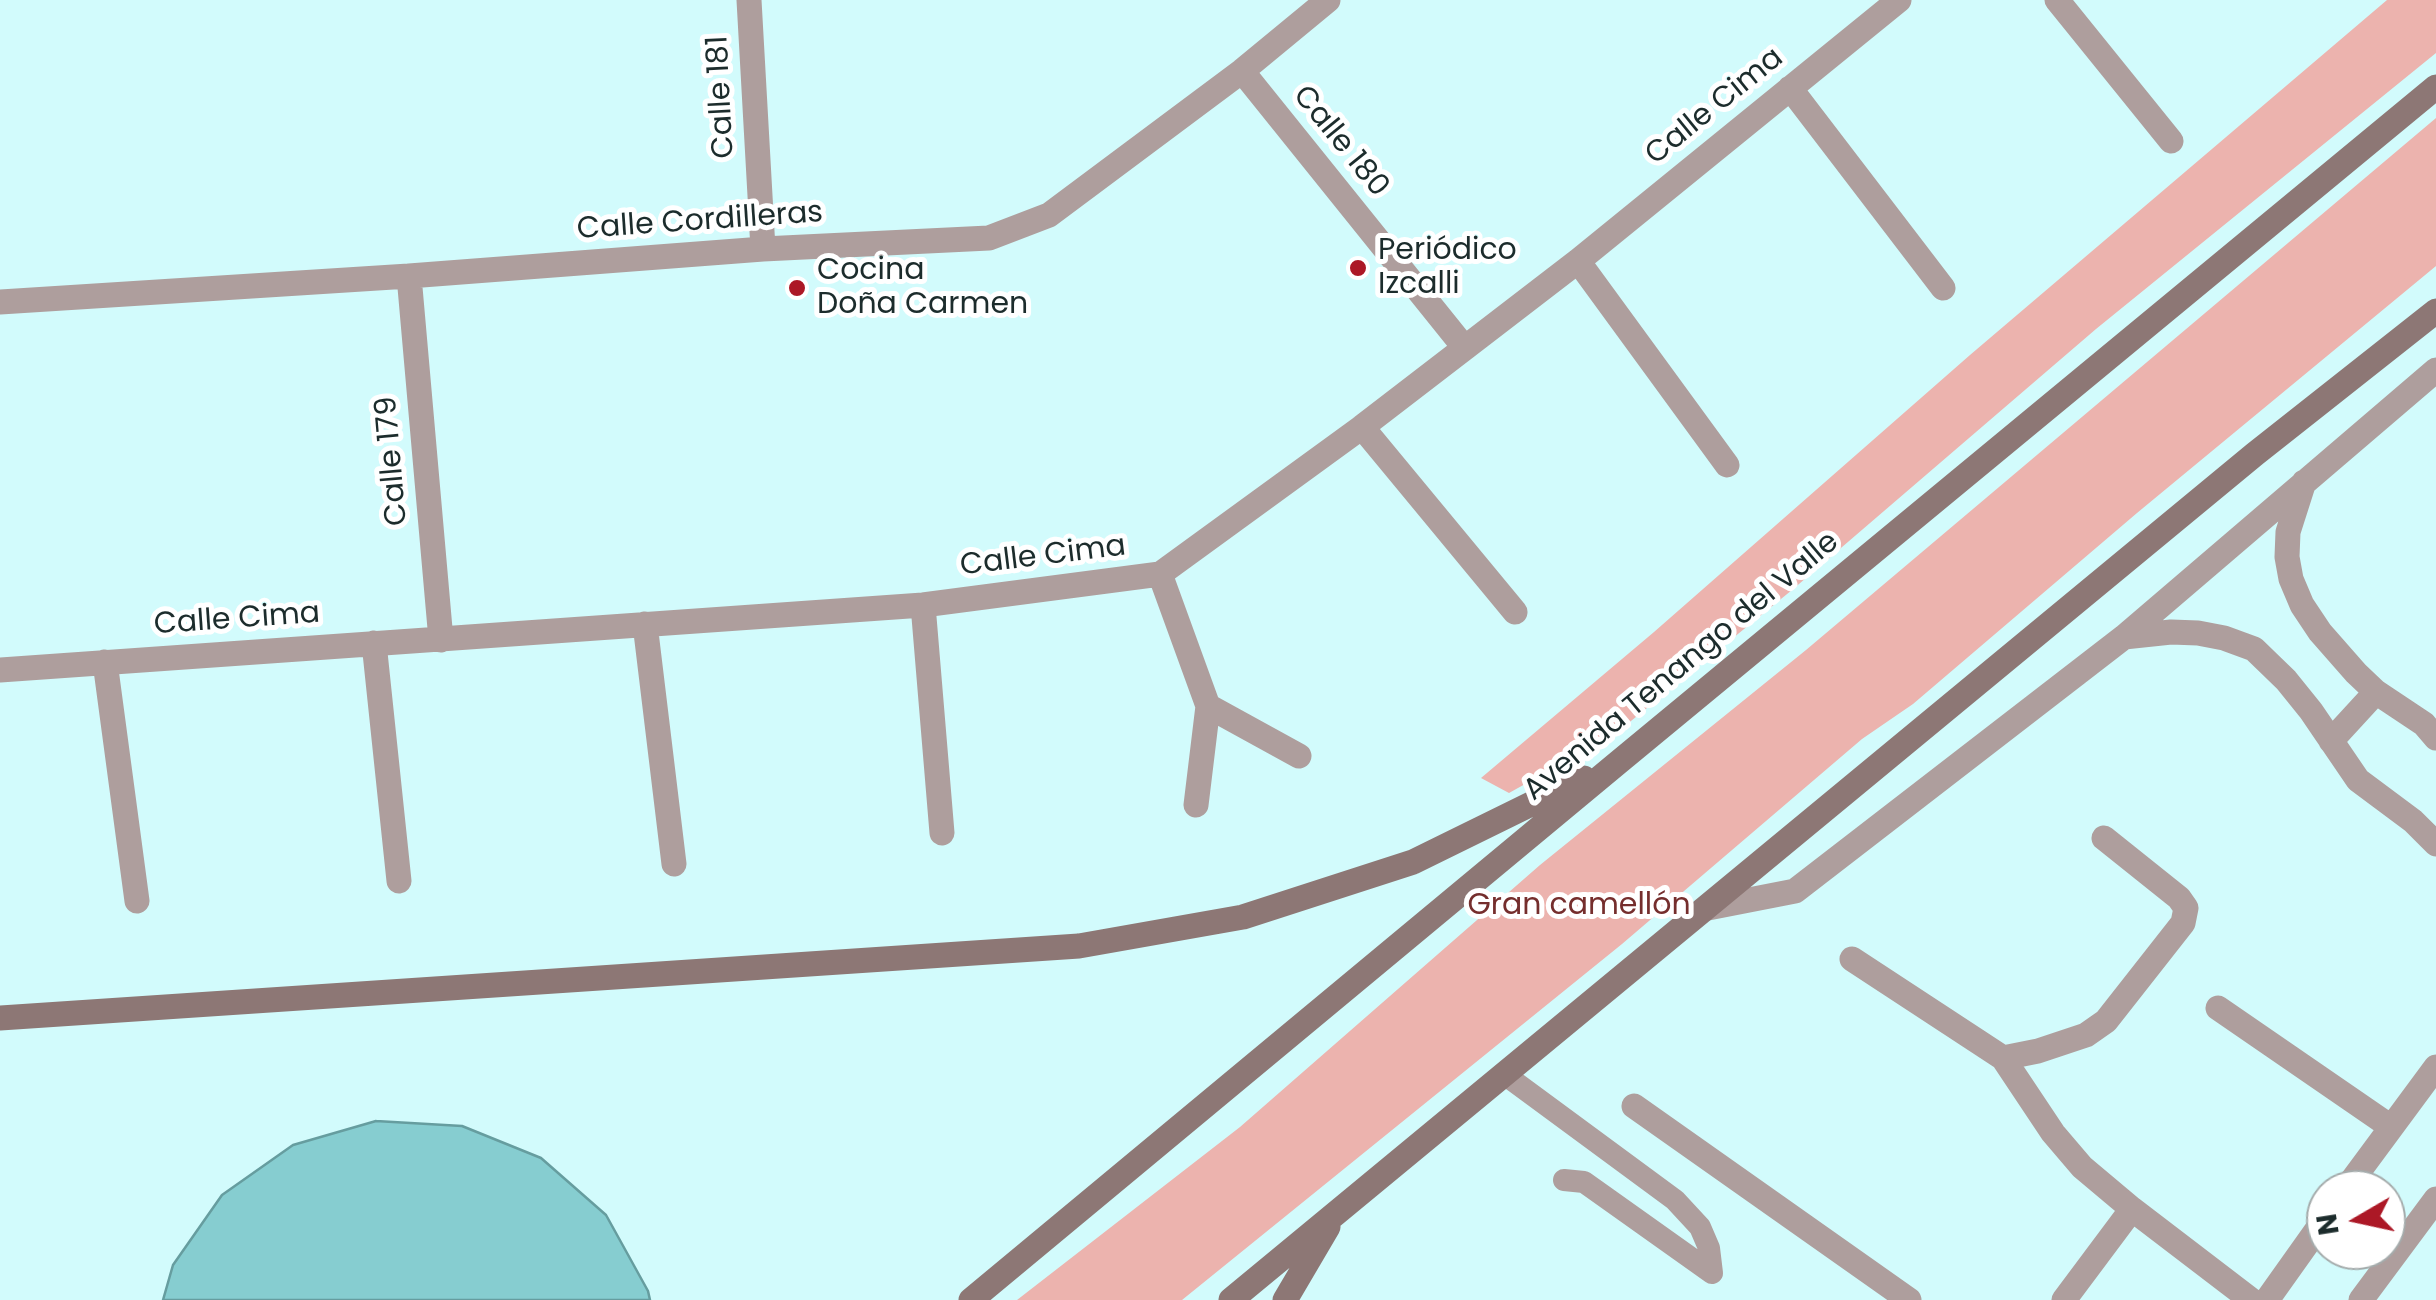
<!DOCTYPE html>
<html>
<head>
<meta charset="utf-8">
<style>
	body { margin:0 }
	#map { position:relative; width:2436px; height:1300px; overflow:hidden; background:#d2fbfc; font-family:Poppins,sans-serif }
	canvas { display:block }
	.north { position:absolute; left:2306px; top:1170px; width:100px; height:100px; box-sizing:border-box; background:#fff; border:2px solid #a4abab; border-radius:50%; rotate:261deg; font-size:28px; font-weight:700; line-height:40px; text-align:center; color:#1c2c2c }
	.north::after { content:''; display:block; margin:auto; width:35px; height:45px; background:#ac1826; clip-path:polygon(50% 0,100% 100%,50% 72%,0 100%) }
</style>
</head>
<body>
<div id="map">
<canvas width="2436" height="1300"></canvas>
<div class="north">N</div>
</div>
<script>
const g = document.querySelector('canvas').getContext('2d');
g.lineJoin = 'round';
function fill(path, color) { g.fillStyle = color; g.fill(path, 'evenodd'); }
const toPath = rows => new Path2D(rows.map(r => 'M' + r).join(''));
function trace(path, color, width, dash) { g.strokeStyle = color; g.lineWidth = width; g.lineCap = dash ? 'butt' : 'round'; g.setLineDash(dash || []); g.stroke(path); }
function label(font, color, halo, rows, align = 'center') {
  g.font = font + ' Poppins,sans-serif'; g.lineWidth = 10; g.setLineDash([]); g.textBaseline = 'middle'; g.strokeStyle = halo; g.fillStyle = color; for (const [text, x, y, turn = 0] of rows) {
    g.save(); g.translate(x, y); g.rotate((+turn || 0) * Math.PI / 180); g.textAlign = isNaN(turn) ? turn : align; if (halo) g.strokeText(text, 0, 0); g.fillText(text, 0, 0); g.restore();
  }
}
const green = toPath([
	[2387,0,2436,0,2436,53,2096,329,1792,590,1615,734,1509,793,1481,778,1654,632,1970,355],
	[2436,118,2436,266,2137,513,1913,704,1862,739,1622,944,1182,1300,1017,1300,1240,1127,1540,865,1806,650]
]);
const water = toPath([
	[376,1121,462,1126,541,1158,606,1215,648,1291,650,1300,163,1300,173,1265,222,1195,293,1145,376,1121]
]);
const service = toPath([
	[1504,1074,1675,1200,1700,1227,1709,1248,1712,1273],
	[1564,1180,1584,1182,1712,1273]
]);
const minor = toPath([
	[749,0,763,249],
	[2057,0,2171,141],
	[1242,71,1464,347],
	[1790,88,1943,288],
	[1578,261,1727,465],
	[409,276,441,640],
	[0,302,409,276,763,249,989,238,1049,215,1242,71,1328,0],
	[1362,427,1515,612],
	[2304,482,2288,532,2287,557,2291,579,2302,605,2320,632,2356,673,2376,692,2424,724,2436,738],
	[1160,574,1208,706,1196,805],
	[923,605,942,833],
	[645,624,674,864],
	[2124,637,2171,632,2198,633,2224,638,2254,649,2286,680,2311,711,2358,780,2413,821,2436,844],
	[374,643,399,881],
	[105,662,137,901],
	[0,670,923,605,1160,574,1362,427,1578,261,1899,0],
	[1208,706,1299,756],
	[2331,741,2376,692],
	[1708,908,1795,891,2124,637,2436,370],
	[1852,959,2003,1058,2053,1133,2082,1167,2132,1209,2251,1300],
	[2218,1008,2391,1127],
	[2003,1058,2038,1051,2086,1035,2106,1021,2183,923,2186,908,2179,898,2104,838],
	[1634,1106,1909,1300],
	[2345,1190,2436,1067],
	[2064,1300,2132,1209],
	[2267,1300,2326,1217],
	[2361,1300,2436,1199]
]);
const secondary = toPath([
	[0,1018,1079,946,1243,917,1413,862,1584,778],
	[971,1300,1620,761,2436,87],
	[1231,1300,2255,454,2436,311],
	[1285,1300,1328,1227]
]);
const markers = [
	[1358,268,10,"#ac1826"],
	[797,288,10,"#ac1826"]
];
const streetNames = [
	["Calle 181",722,97,-93],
	["Calle Cima",1715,107,-39],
	["Calle 180",1340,142,51],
	["Calle Cordilleras",700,222,-4],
	["Calle 179",393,461,-95],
	["Calle Cima",1043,557,-7],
	["Calle Cima",237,620,-4],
	["Avenida Tenango del Valle",1682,667,-40]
];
const poiNames = [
	["Periódico",1378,251],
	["Izcalli",1378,285],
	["Cocina",817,271],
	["Doña Carmen",817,305]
];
const parkNames = [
	["Gran camellón",1579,906]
];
fill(green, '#ecb3ae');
fill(water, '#86cdd0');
trace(water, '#669d9f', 2.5);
trace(service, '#ae9e9d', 22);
trace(minor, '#ae9e9d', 25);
trace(secondary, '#8d7775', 25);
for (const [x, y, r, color] of markers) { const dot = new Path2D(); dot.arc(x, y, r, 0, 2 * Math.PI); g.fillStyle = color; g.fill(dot); trace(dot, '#fff', 4); }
label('30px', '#1c2c2c', '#fff', streetNames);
label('30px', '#1c2c2c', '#fff', poiNames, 'left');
label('30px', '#752e2d', '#fff', parkNames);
</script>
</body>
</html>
